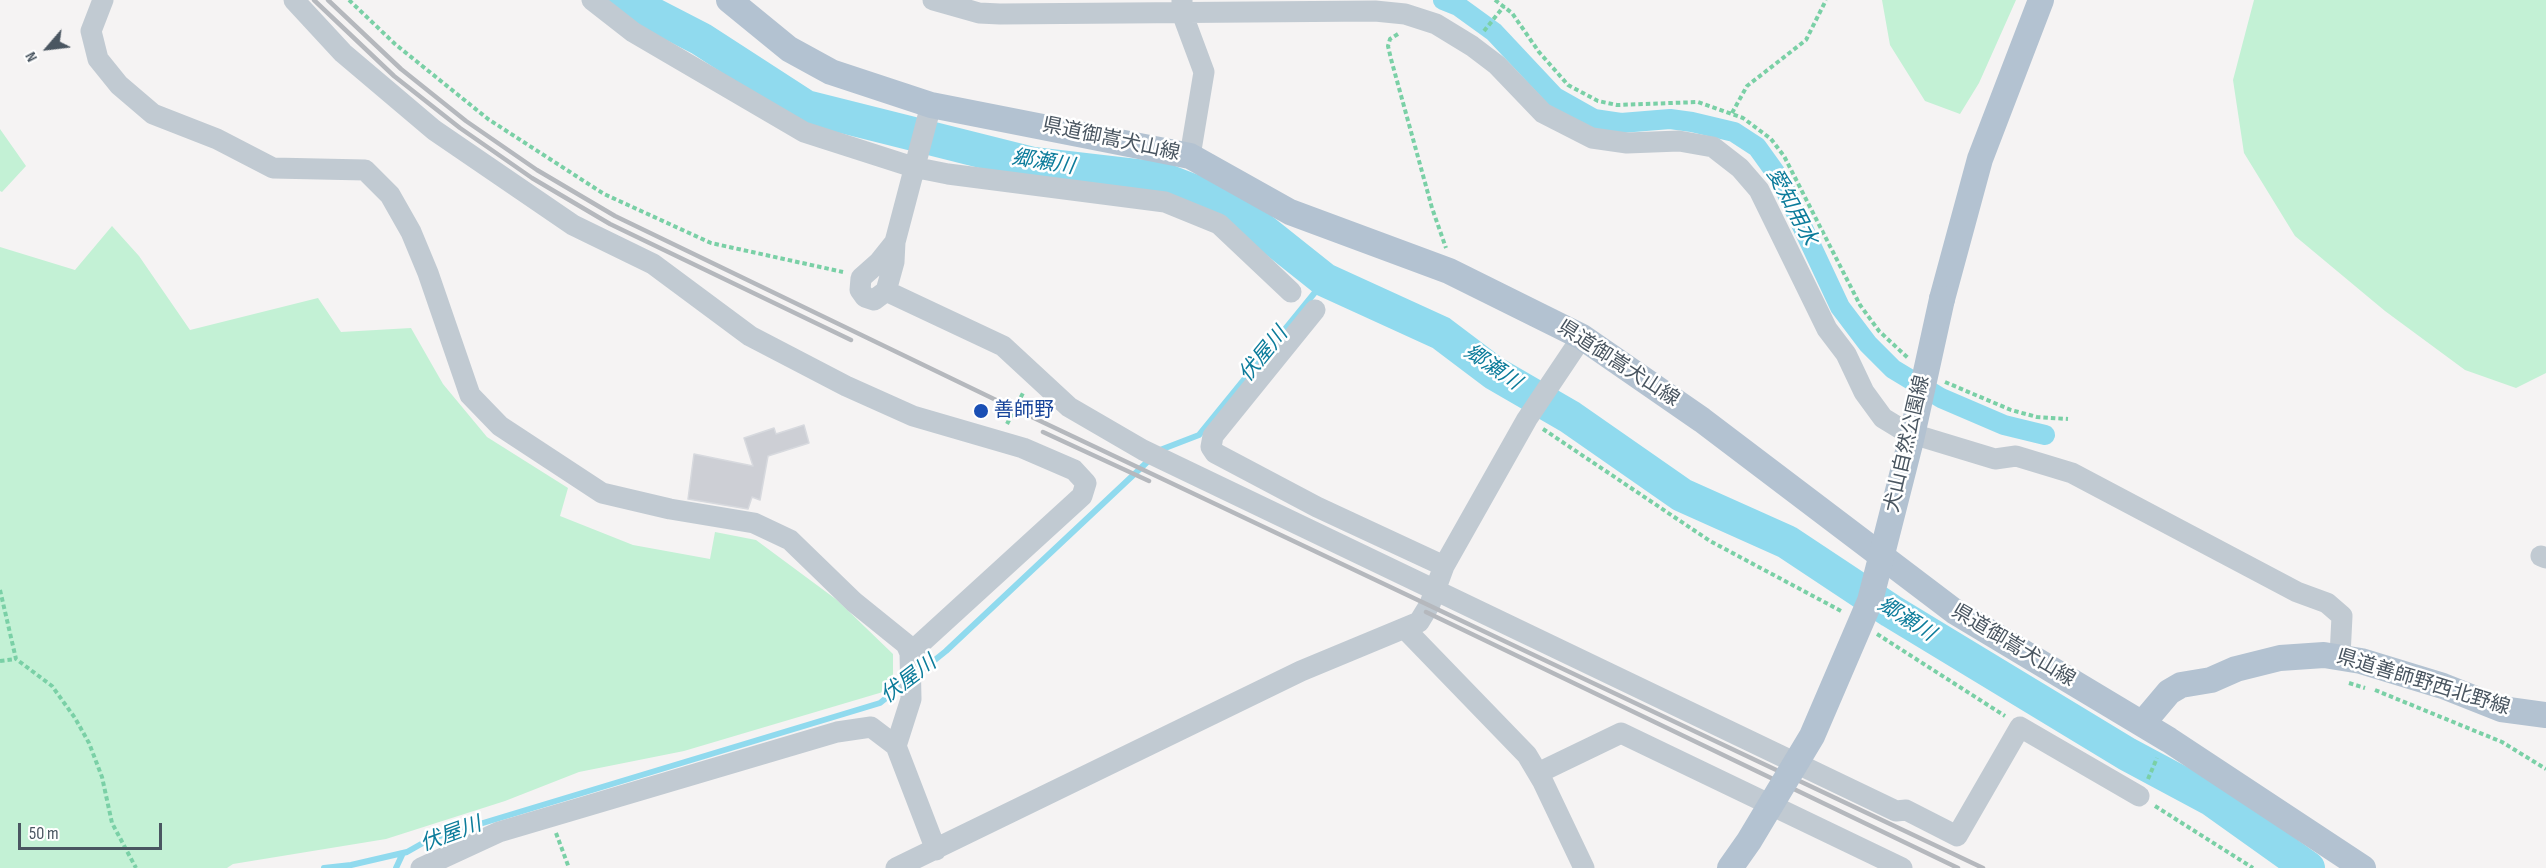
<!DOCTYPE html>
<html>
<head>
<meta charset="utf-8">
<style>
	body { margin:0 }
	#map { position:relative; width:2546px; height:868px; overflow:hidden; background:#f5f3f3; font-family:"Sofia Sans Condensed",sans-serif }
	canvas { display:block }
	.north { position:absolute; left:18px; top:18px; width:60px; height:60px; -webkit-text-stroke:4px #fff; paint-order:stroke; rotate:242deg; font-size:16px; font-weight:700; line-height:24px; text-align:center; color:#4a5661 }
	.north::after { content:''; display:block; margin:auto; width:21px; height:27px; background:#4a5661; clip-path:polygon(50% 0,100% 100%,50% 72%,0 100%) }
	.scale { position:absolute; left:18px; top:823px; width:144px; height:27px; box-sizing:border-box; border:3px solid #4a5661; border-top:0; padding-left:8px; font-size:18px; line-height:21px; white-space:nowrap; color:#4a5661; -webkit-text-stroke:4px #fff; paint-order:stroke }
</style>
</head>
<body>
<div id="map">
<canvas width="2546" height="868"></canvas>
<div class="north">N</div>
<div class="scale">50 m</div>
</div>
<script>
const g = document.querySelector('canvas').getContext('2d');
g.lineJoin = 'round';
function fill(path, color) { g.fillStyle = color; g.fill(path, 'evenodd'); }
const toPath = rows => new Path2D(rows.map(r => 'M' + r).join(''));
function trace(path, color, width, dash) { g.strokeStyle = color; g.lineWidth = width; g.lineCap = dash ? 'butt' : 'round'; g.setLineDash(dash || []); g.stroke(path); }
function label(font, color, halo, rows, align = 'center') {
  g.font = font + ' "Sofia Sans Condensed","Noto Sans JP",sans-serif'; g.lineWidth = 5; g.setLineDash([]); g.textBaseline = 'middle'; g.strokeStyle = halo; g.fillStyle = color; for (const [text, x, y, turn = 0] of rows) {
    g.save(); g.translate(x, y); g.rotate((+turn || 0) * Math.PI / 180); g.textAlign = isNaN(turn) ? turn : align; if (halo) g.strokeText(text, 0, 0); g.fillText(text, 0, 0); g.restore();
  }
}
const green = toPath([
	[1882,0,2016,0,1979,83,1960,114,1925,101,1890,45],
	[2254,0,2546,0,2546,373,2516,388,2465,370,2385,311,2295,236,2244,153,2233,80],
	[0,129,26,166,2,192,0,191],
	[112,226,139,256,190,330,318,298,341,332,411,328,443,384,487,437,568,488,560,516,633,545,710,559,715,532,756,540,837,600,893,654,893,689,684,751,579,772,505,801,386,839,233,864,227,868,0,868,0,247,75,270]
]);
const stream = toPath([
	[915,676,946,651,1160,450,1199,435,1325,280],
	[324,868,351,865,407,852,430,839,880,703,906,682],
	[396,868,403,853]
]);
const canal = toPath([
	[1443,0,1458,6,1494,32,1555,97,1594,119,1621,123,1670,119,1692,122,1734,132,1757,147,1780,179,1840,307,1868,344,1893,369,1941,398,2004,425,2045,435]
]);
const river = toPath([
	[625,0,701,39,806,107,1033,164,1162,179,1232,206,1325,280,1441,333,1494,373,1570,417,1682,495,1787,542,1891,611,2127,754,2211,799,2308,868]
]);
const building = toPath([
	[804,425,809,443,768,456,760,500,752,497,748,509,688,499,694,454,753,466,744,438,774,428,776,434,804,425]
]);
const path = toPath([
	[349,0,395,44,488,119,604,194,711,243,843,272],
	[1495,0,1512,13,1539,52,1568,85,1598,101,1617,105,1698,102,1743,118,1771,139,1784,156,1860,305,1879,331,1908,358],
	[1484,31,1504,6],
	[1398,34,1390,39,1388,46,1391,59,1432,208,1446,248],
	[1732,113,1747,86,1806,40,1826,0],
	[1945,382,2011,410,2037,417,2068,419],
	[1007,424,1024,391],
	[1543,429,1710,541,1843,612],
	[0,590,16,659,52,686,75,718,89,743,102,777,112,823,136,868],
	[1877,634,2005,716],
	[0,661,16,659],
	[2349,683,2365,688],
	[2375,690,2502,742,2546,769],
	[2148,779,2157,758],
	[2155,806,2253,868],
	[556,833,569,868]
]);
const minor = toPath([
	[103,0,91,31,98,59,119,85,153,114,217,139,273,168,365,170,390,195,411,232,428,273,470,395,500,426,602,493,670,509,754,523,790,540,854,602,906,644,910,653,911,699,896,746],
	[294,0,343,53,434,130,573,225,653,264,750,336,846,386,913,416,1023,448,1074,470,1086,483,1082,496,910,653],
	[592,0,633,32,804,132,913,167,948,174,1165,202,1219,224,1291,292],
	[933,0,979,13,1000,14,1375,11,1405,14,1436,24,1472,46,1497,65,1543,113,1592,138,1627,143,1679,141,1713,147,1740,168,1759,190,1827,329,1846,354,1864,392,1883,418,1906,432,1995,459,2016,456,2072,473,2297,592,2327,603,2342,616,2340,656],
	[1182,0,1182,13,1204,72,1190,156],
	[895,242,879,262,861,278,860,290,865,297,874,300,886,291,894,262,895,242,931,105],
	[886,291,1003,346,1069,407,1143,450,1896,811,1906,810,1957,836,2020,727,2139,796],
	[1315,310,1213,436,1211,447,1215,453,1317,507,1444,566],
	[2541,556,2546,558],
	[1406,630,1527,755,1543,782,1584,868],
	[1538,773,1621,733,1902,868],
	[421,868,499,832,837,732,871,727,896,746,936,850],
	[896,868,1301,671,1419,622,1430,604,1444,566,1527,419,1582,337]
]);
const major = toPath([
	[729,0,789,49,831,72,931,105,1190,156,1290,212,1449,271,1582,337,1702,420,1954,611,2169,740,2363,868],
	[1942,299,1980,159,2041,0],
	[2142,724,2169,692,2181,685,2211,680,2236,669,2280,658,2324,655,2361,661,2443,686,2501,709,2546,715]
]);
const rail = toPath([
	[314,0,394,76,460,128,532,178,610,224,851,340],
	[328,0,401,69,466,121,537,170,615,216,996,400,1983,868],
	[1043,432,1149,481],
	[1426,612,1958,868]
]);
const majorBridge = toPath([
	[1730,868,1749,841,1812,736,1870,601,1911,440,1942,299]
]);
const markers = [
	[981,411,8,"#1a4fb4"]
];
const streetNames = [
	["県道御嵩犬山線",1111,140,12],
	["県道御嵩犬山線",1618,364,33],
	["犬山自然公園線",1908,444,-77],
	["県道御嵩犬山線",2013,646,31],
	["県道善師野西北野線",2423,683,17]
];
const transitNames = [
	["善師野",994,411]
];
const waterNames = [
	["郷瀬川",1043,163,9],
	["愛知用水",1791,207,62],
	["伏屋川",1264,355,-51],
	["郷瀬川",1492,368,34],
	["郷瀬川",1906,620,32],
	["伏屋川",909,680,-37],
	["伏屋川",451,835,-20]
];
fill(green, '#c3f1d5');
trace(stream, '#90daee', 6);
trace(canal, '#90daee', 20);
trace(river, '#90daee', 34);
fill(building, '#cdcfd5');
trace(building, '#d7d9de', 1.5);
trace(path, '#7ad0a6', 4, [4.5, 3]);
trace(minor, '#c1cad2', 21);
trace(major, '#b3c2d1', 26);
trace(rail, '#b5b8bd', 4.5);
trace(majorBridge, '#b3c2d1', 26);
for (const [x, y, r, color] of markers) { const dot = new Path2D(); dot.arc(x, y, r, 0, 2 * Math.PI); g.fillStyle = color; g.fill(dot); trace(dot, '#fff', 2); }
label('20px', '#4a5661', '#fff', streetNames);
label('20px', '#164399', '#fff', transitNames, 'left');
label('italic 21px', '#0c7c9b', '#fff', waterNames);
</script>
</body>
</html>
